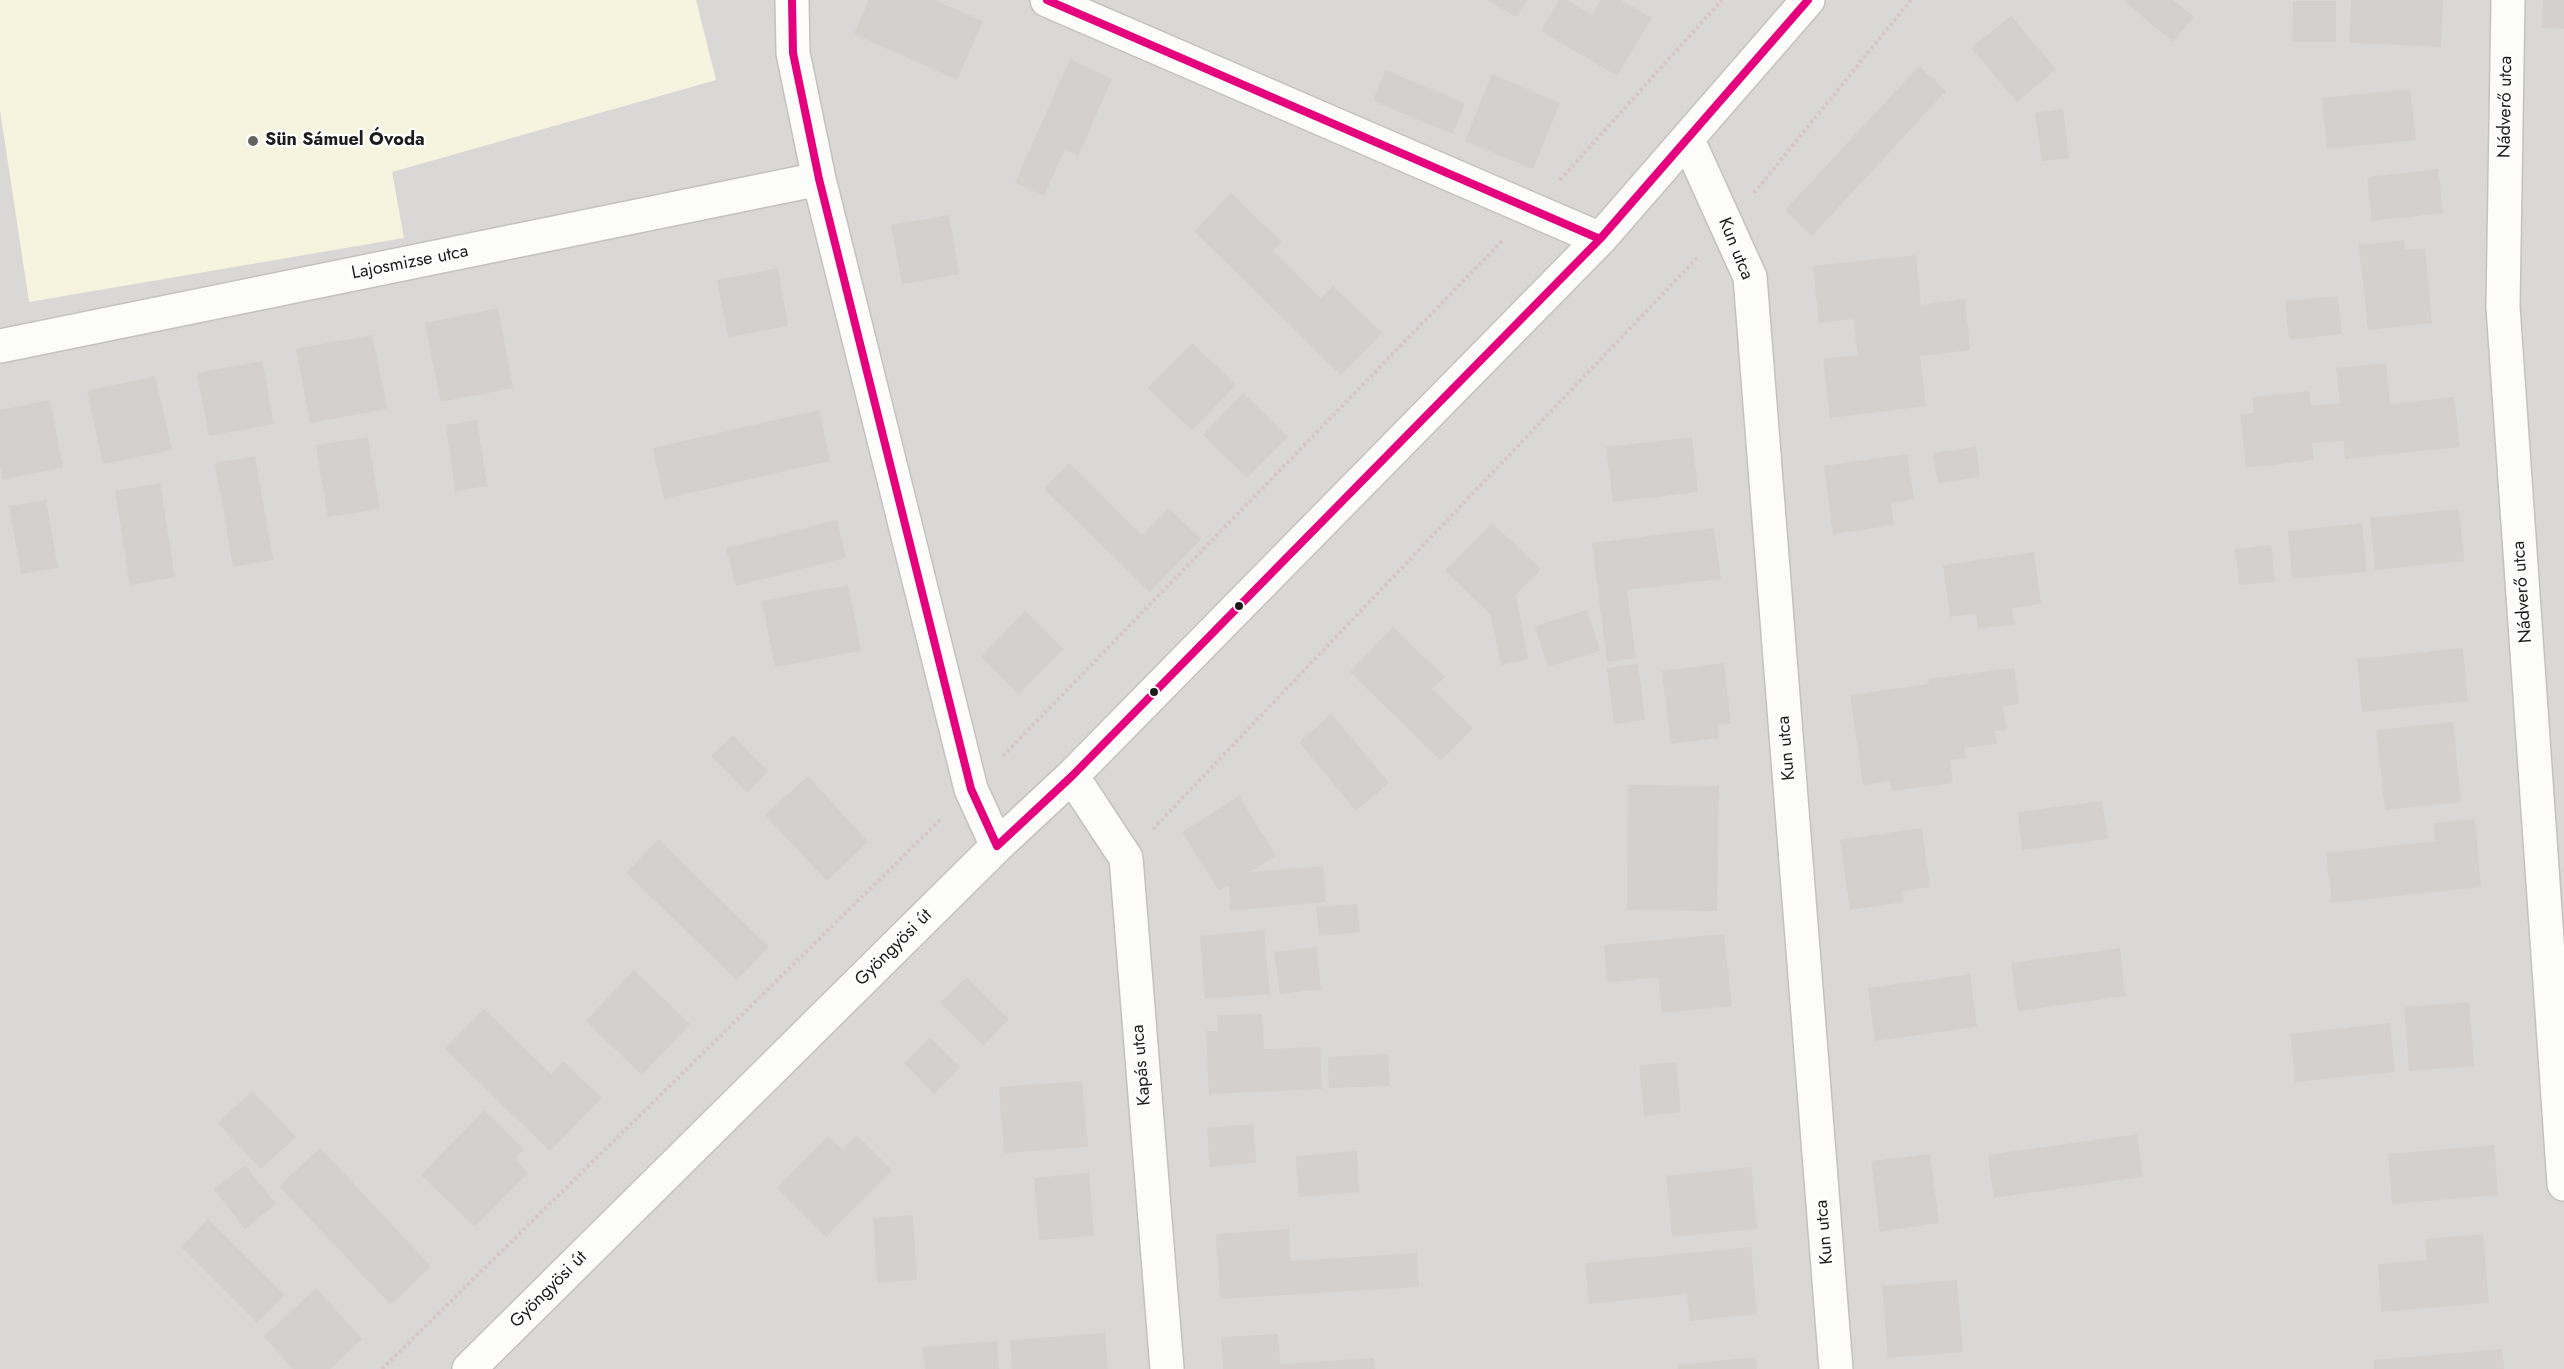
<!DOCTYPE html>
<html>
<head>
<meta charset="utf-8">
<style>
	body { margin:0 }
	canvas { display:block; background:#ebe8e4 }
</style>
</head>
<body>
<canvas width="2564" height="1369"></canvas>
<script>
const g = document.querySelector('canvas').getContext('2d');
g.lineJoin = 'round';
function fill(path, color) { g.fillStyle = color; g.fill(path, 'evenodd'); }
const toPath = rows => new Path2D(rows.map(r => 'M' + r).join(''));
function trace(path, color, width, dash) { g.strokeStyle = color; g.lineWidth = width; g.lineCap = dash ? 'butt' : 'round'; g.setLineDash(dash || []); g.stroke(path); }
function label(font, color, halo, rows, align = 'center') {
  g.font = font + ' Jost,sans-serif'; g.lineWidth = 4.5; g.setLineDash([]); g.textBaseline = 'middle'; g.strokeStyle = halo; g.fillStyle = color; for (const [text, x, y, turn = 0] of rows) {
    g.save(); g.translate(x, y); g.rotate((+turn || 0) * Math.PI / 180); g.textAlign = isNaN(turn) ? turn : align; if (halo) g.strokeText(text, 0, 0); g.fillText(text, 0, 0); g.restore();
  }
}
const residential = toPath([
	[0,0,2564,0,2564,1369,0,1369]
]);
const education = toPath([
	[0,0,696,0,716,80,392,172,404,238,29,302,0,110]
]);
const building = toPath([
	[869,0,934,0,983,21,957,80,854,34],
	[1486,0,1527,0,1517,17],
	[1559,0,1567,0,1592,15,1601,0,1621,0,1652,18,1617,76,1541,31],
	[2123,0,2173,0,2194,17,2173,42],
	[2351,0,2443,0,2441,47,2349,43],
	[2543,0,2564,0,2564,29,2541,28],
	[2293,1,2336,1,2336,42,2292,42],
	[2011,16,2056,69,2017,102,1971,48],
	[1070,59,1112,79,1078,156,1065,149,1044,196,1015,183],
	[1919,66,1946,91,1812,236,1785,210],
	[1385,70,1465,103,1453,134,1373,101],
	[1492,74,1560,103,1533,169,1465,141],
	[2410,89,2416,140,2327,149,2322,98],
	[2063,109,2069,158,2042,161,2035,113],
	[2438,169,2443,213,2372,221,2367,177],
	[1231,193,1282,242,1273,251,1321,298,1333,286,1382,333,1341,375,1194,231],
	[949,215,959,274,902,284,891,225],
	[2404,240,2405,250,2425,248,2432,323,2368,330,2359,245],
	[1916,255,1921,305,1965,299,1970,350,1920,356,1926,406,1830,418,1823,359,1858,355,1853,319,1819,323,1813,266],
	[778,268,788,326,728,337,717,280],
	[2338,296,2342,334,2289,340,2285,301],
	[498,308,513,388,441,402,425,323],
	[372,335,387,409,310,423,296,349],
	[1192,343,1236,385,1192,431,1148,388],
	[262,361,274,424,209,436,197,373],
	[2386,363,2390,404,2454,397,2460,447,2345,459,2344,441,2312,443,2314,460,2246,468,2240,414,2254,413,2252,397,2309,391,2311,406,2340,403,2336,368],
	[155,376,172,450,103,464,87,391],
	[1243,393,1288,437,1247,478,1203,435],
	[50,400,63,467,3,480,0,466,0,410],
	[819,410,830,461,664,499,653,448],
	[477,420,487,486,455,491,446,425],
	[368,437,380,509,328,517,316,445],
	[1692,437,1698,492,1613,502,1606,447],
	[1976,447,1980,477,1938,483,1933,453],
	[1907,454,1914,499,1891,503,1894,525,1833,534,1824,466],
	[255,456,273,560,233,567,215,463],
	[1069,463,1142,535,1169,508,1201,539,1150,592,1044,489],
	[160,483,175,577,130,585,115,491],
	[46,500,58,568,21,574,9,506],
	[2459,509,2464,561,2375,570,2370,518],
	[837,520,846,558,736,586,726,548],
	[1492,523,1541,569,1516,595,1528,659,1501,665,1490,614,1445,571],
	[2362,523,2367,572,2292,579,2288,531],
	[1714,528,1721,579,1627,590,1636,658,1607,662,1592,543],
	[2271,545,2275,582,2239,585,2235,549],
	[2034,552,2041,604,2012,608,2015,624,1978,629,1976,613,1950,617,1943,565],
	[848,585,861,651,775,667,762,601],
	[1587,610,1600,651,1548,667,1535,626],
	[1025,611,1064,649,1019,694,981,657],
	[1393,627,1445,677,1432,689,1473,728,1441,761,1350,672],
	[2463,648,2468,701,2362,712,2357,659],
	[1724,663,1731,724,1718,725,1719,738,1671,744,1662,671],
	[1638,664,1645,720,1614,724,1607,668],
	[2014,668,2019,704,2003,706,2007,730,1995,731,1997,744,1964,748,1966,758,1950,760,1953,783,1892,791,1890,781,1863,785,1850,695,1929,684,1928,679],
	[1332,714,1389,783,1356,811,1299,742],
	[2453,722,2461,802,2385,810,2376,730],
	[733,735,768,771,747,793,711,756],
	[808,776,868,842,827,881,765,815],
	[1628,785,1719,786,1717,911,1627,910],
	[1239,796,1276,856,1249,872,1323,866,1326,902,1230,911,1229,885,1219,891,1182,832],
	[2102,801,2108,839,2022,850,2018,812],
	[2475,819,2481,887,2332,903,2326,853,2435,841,2433,823],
	[1922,828,1930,887,1902,891,1903,902,1850,910,1840,840],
	[658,839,769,947,737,980,626,873],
	[1357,904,1360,932,1319,936,1316,907],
	[1264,930,1270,994,1205,999,1200,936],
	[1724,934,1732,1006,1662,1013,1658,977,1607,983,1604,945],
	[1316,947,1321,989,1280,994,1274,952],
	[2120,948,2125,996,2018,1011,2011,963],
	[634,970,690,1024,642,1075,586,1021],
	[1970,974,1977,1027,1875,1041,1868,988],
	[967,977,1009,1019,983,1046,940,1003],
	[2469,1002,2474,1066,2409,1071,2404,1007],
	[484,1009,551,1074,563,1061,602,1098,550,1151,445,1049],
	[1262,1014,1264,1049,1320,1047,1322,1089,1209,1094,1206,1031,1218,1031,1217,1015],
	[2390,1023,2395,1072,2295,1082,2290,1034],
	[930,1037,960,1067,934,1094,904,1063],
	[1388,1054,1390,1086,1329,1088,1328,1057],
	[1676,1062,1681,1112,1644,1116,1639,1065],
	[1082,1081,1088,1147,1004,1153,999,1087],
	[252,1091,296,1137,261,1169,218,1123],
	[484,1110,524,1149,515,1159,528,1173,475,1227,421,1175],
	[1253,1124,1256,1163,1210,1167,1207,1128],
	[2137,1134,2143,1177,1994,1198,1988,1155],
	[857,1135,892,1170,826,1237,777,1188,828,1136,843,1150],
	[2494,1145,2498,1195,2392,1204,2388,1154],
	[320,1148,431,1266,391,1305,279,1186],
	[1357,1151,1359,1192,1299,1197,1296,1156],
	[1930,1154,1939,1223,1880,1232,1871,1161],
	[245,1165,276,1204,245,1229,214,1189],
	[1751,1167,1757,1229,1672,1237,1666,1176],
	[1089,1173,1094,1236,1039,1240,1034,1178],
	[913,1215,917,1280,877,1283,873,1218],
	[208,1219,285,1295,257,1323,181,1247],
	[1289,1229,1291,1261,1417,1253,1419,1287,1220,1299,1216,1234],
	[2483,1234,2489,1303,2381,1312,2378,1264,2427,1260,2425,1239],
	[1751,1247,1757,1314,1690,1321,1687,1294,1589,1304,1585,1263],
	[1957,1280,1963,1352,1888,1358,1882,1286],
	[316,1288,362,1339,330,1369,293,1369,264,1336],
	[1105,1333,1108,1369,1012,1369,1010,1340],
	[1278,1334,1280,1364,1374,1358,1375,1369,1223,1369,1221,1337],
	[997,1341,999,1369,925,1369,923,1347],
	[2502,1349,2504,1369,2374,1369,2374,1360],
	[1756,1357,1757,1369,1678,1369,1677,1365]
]);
const path = toPath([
	[1560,180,1722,0],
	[1754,193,1911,0],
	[1003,756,1503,240],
	[1153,829,1698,257],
	[382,1369,941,819]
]);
const minor = toPath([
	[792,0,793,53,819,179,971,789,997,846],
	[1047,0,1600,239],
	[2508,0,2503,307,2564,1184],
	[1688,140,1750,277,1836,1369],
	[0,346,819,179],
	[1072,776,1126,858,1167,1369],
	[469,1369,997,846,1072,776,1600,239,1808,0]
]);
const bus1 = toPath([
	[792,0,793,53,819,179,971,789,997,846],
	[1047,0,1600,239],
	[997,846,1072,776,1600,239,1808,0]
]);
const markers = [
	[253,141,6,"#646362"],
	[1239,606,5,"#1c1c1c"],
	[1154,692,5,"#1c1c1c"]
];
const streetNames = [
	["Nádverő utca",2506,107,-89],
	["Kun utca",1735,249,68],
	["Lajosmizse utca",410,263,-11],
	["Nádverő utca",2523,592,-94],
	["Kun utca",1787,748,-95],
	["Gyöngyösi út",894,948,-45],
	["Kapás utca",1142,1065,-95],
	["Kun utca",1825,1232,-95],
	["Gyöngyösi út",549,1290,-45]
];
const poiNames = [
	["Sün Sámuel Óvoda",265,141]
];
fill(residential, '#dad8d6');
fill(education, '#f6f4de');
fill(building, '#d3d0cd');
trace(minor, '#c3c2c0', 36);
trace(path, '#d7c6c3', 4, [3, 3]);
trace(minor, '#fcfcfb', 33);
trace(bus1, '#e5007d', 8);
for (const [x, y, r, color] of markers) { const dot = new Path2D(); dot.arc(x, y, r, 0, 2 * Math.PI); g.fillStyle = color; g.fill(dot); trace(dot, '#fff', 2); }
label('18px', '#1c1c1c', '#fff', streetNames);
label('bold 18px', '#1c1c1c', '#fff', poiNames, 'left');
</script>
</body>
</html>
